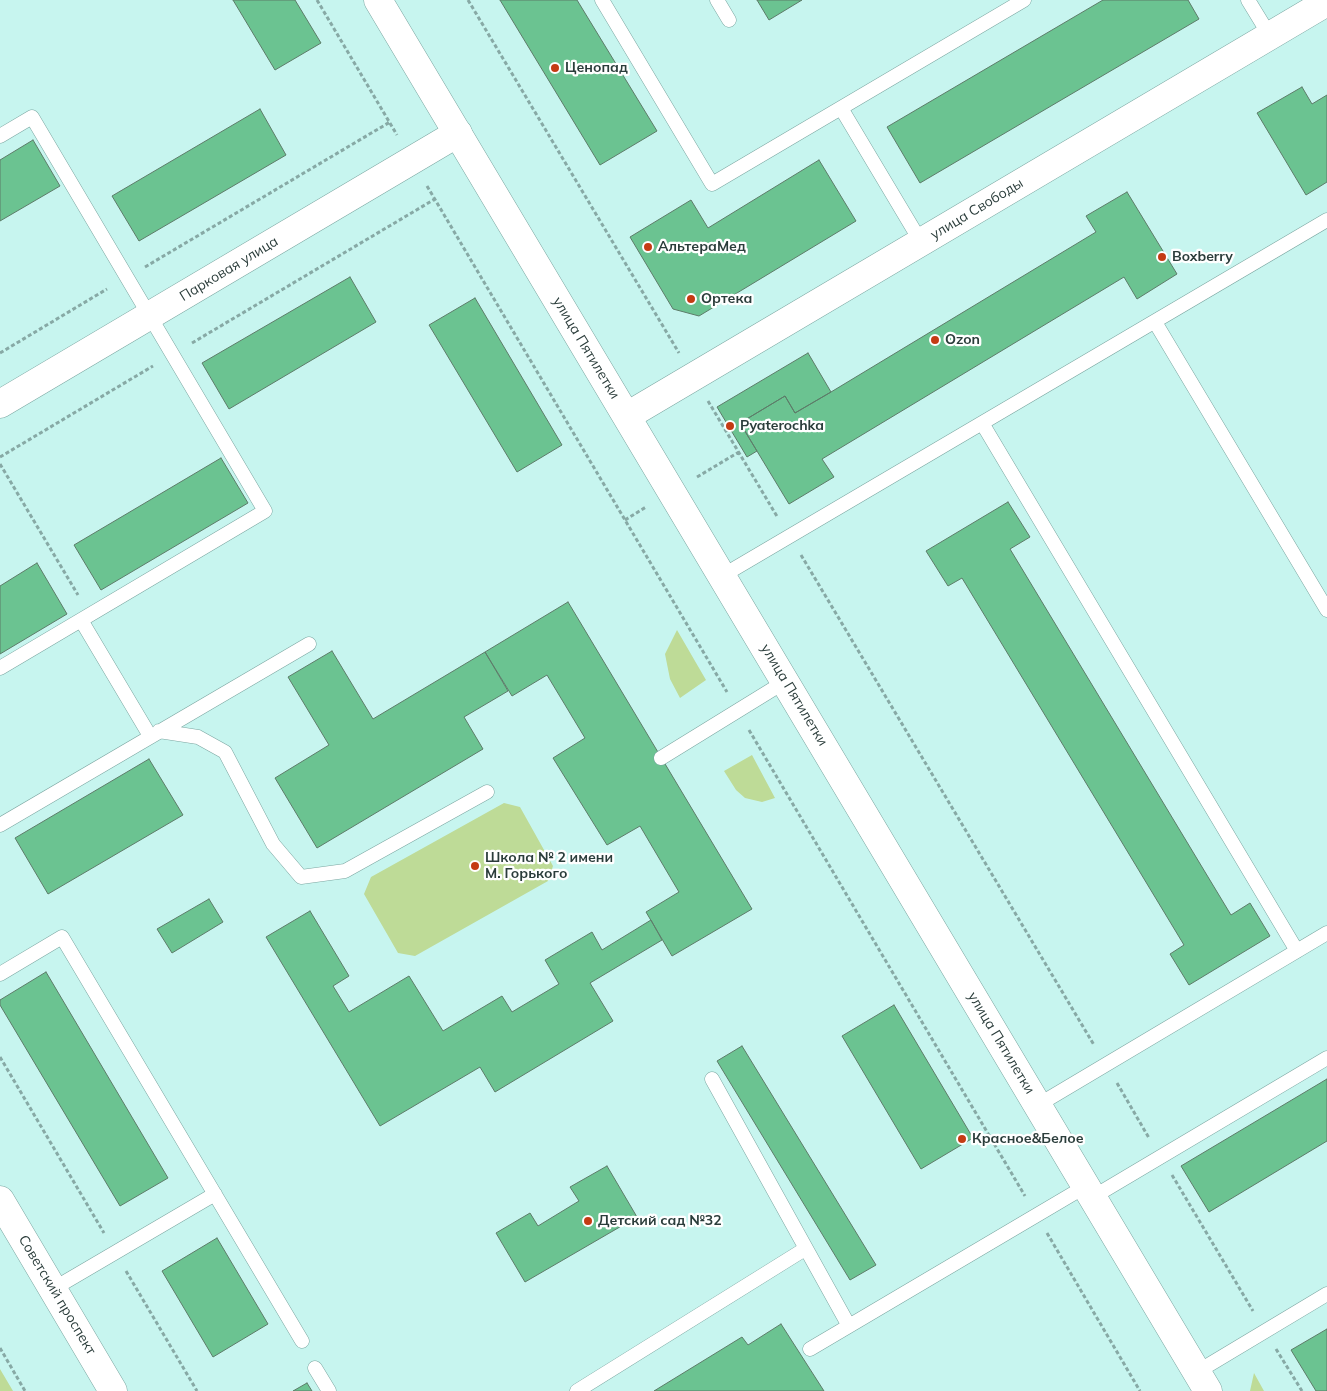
<!DOCTYPE html>
<html>
<head>
<meta charset="utf-8">
<style>
	body { margin:0 }
	canvas { display:block; background:#c7f5ef }
</style>
</head>
<body>
<canvas width="1327" height="1391"></canvas>
<script>
const g = document.querySelector('canvas').getContext('2d');
g.lineJoin = 'round';
function fill(path, color) { g.fillStyle = color; g.fill(path, 'evenodd'); }
const toPath = rows => new Path2D(rows.map(r => 'M' + r).join(''));
function trace(path, color, width, dash) { g.strokeStyle = color; g.lineWidth = width; g.lineCap = dash ? 'butt' : 'round'; g.setLineDash(dash || []); g.stroke(path); }
function label(font, color, halo, rows, align = 'center') {
  g.font = font + ' Mulish,sans-serif'; g.lineWidth = 4.5; g.setLineDash([]); g.textBaseline = 'middle'; g.strokeStyle = halo; g.fillStyle = color; for (const [text, x, y, turn = 0] of rows) {
    g.save(); g.translate(x, y); g.rotate((+turn || 0) * Math.PI / 180); g.textAlign = isNaN(turn) ? turn : align; if (halo) g.strokeText(text, 0, 0); g.fillText(text, 0, 0); g.restore();
  }
}
const green = toPath([
	[677,630,706,680,680,698,670,679,665,654],
	[752,755,775,798,762,802,745,798,736,790,724,771],
	[504,803,520,807,553,866,548,881,415,956,398,953,364,894,371,877],
	[0,1369,13,1391,0,1391],
	[1254,1373,1264,1391,1250,1391]
]);
const building = toPath([
	[233,0,295,0,321,43,275,70,233,0],
	[500,0,577,0,657,131,600,165,500,0],
	[757,0,802,0,769,20,757,0],
	[1103,0,1188,0,1199,19,920,183,887,127,1103,0],
	[1302,87,1312,104,1327,95,1327,182,1306,195,1257,113,1302,87],
	[260,109,286,155,139,241,112,196,260,109],
	[33,140,60,186,0,221,0,160,33,140],
	[819,160,856,221,699,316,673,309,630,237,691,200,708,228,819,160],
	[1127,192,1177,274,1137,299,1124,277,822,459,834,477,789,504,740,423,785,396,795,413,831,392,1096,232,1086,216,1127,192],
	[350,277,376,322,229,409,202,363,350,277],
	[475,298,562,445,517,472,429,325,475,298],
	[808,353,831,392,795,413,785,396,740,423,757,451,747,457,717,407,808,353],
	[221,458,248,503,101,590,74,545,221,458],
	[1008,502,1030,537,1010,549,1231,915,1250,903,1270,936,1189,985,1170,954,1184,945,962,578,948,586,926,551,1008,502],
	[37,563,67,614,0,654,0,586,37,563],
	[568,602,752,909,672,956,646,912,679,892,640,826,607,845,553,758,585,738,547,675,512,696,485,652,568,602],
	[332,651,373,719,485,652,508,691,464,717,483,749,317,848,275,778,329,745,288,677,332,651],
	[149,759,183,815,48,894,15,838,149,759],
	[209,899,223,922,172,953,157,929,209,899],
	[310,911,349,976,333,986,349,1012,409,976,443,1031,502,996,512,1012,559,984,545,960,592,932,602,950,651,920,662,940,590,983,613,1021,495,1092,480,1067,380,1126,266,937,310,911],
	[46,972,168,1178,120,1206,0,1005,0,1000,46,972],
	[894,1005,973,1138,921,1169,842,1036,894,1005],
	[742,1046,876,1265,850,1280,717,1061,742,1046],
	[1327,1079,1327,1141,1209,1212,1181,1166,1327,1079],
	[607,1166,637,1217,525,1282,496,1233,530,1213,538,1226,579,1201,570,1187,607,1166],
	[217,1238,268,1324,213,1357,162,1271,217,1238],
	[781,1324,824,1391,654,1391,742,1337,748,1345,781,1324],
	[1327,1329,1327,1391,1316,1391,1291,1350,1327,1329],
	[307,1383,312,1391,293,1391,307,1383]
]);
const path = toPath([
	[317,0,397,135],
	[468,0,679,353],
	[427,186,727,692],
	[145,267,390,122],
	[192,343,435,199],
	[0,353,107,289],
	[708,401,778,518],
	[0,457,153,366],
	[0,464,78,595],
	[697,477,739,452],
	[625,520,646,507],
	[801,555,1094,1045],
	[749,730,1025,1196],
	[0,1057,104,1233],
	[1117,1083,1149,1138],
	[1172,1175,1253,1311],
	[1047,1233,1140,1391],
	[126,1271,197,1391],
	[0,1348,25,1391],
	[1276,1349,1302,1391]
]);
const lane = toPath([
	[602,0,712,184,1024,0],
	[717,0,729,20],
	[1248,0,1270,36],
	[841,108,921,242],
	[0,136,32,117,265,511,0,668],
	[1155,322,1327,610],
	[982,423,1297,951],
	[722,576,1327,220],
	[81,620,150,736],
	[159,731,198,737,225,752,273,844,301,877,345,871,487,792],
	[661,758,786,681],
	[0,825,309,644],
	[0,974,62,937,302,1341],
	[712,1079,849,1326],
	[1038,1105,1327,933],
	[1093,1197,1327,1058],
	[53,1289,215,1194],
	[810,1349,1086,1186],
	[315,1368,329,1391],
	[1197,1372,1327,1294],
	[577,1391,805,1249]
]);
const street = toPath([
	[0,404,458,133],
	[627,416,1327,2]
]);
const secondary = toPath([
	[378,0,1208,1391],
	[0,1200,113,1391]
]);
const markers = [
	[555,68,5,"#c43b13"],
	[648,247,5,"#c43b13"],
	[1162,257,5,"#c43b13"],
	[691,299,5,"#c43b13"],
	[935,340,5,"#c43b13"],
	[730,426,5,"#c43b13"],
	[475,866,5,"#c43b13"],
	[962,1139,5,"#c43b13"],
	[588,1221,5,"#c43b13"]
];
const poiNames = [
	["Ценопад",565,68],
	["АльтераМед",658,247],
	["Boxberry",1172,257],
	["Ортека",701,299],
	["Ozon",945,340],
	["Pyaterochka",740,426],
	["Школа № 2 имени",485,858],
	["М. Горького",485,874],
	["Красное&Белое",972,1139],
	["Детский сад №32",598,1221]
];
const streetNames = [
	["улица Свободы",977,209,-31],
	["Парковая улица",229,269,-31],
	["улица Пятилетки",586,348,59],
	["улица Пятилетки",794,695,59],
	["улица Пятилетки",1001,1043,59],
	["Советский проспект",57,1295,59]
];
fill(green, '#bedb97');
fill(building, '#6bc391');
trace(building, '#5d7c69', 1);
trace(lane, '#7ba6a1', 15);
trace(street, '#7ba6a1', 29);
trace(secondary, '#7ba6a1', 29);
trace(path, '#87a9a5', 3, [4, 2.5]);
trace(lane, '#fff', 14);
trace(street, '#fff', 28);
trace(secondary, '#fff', 28);
for (const [x, y, r, color] of markers) { const dot = new Path2D(); dot.arc(x, y, r, 0, 2 * Math.PI); g.fillStyle = color; g.fill(dot); trace(dot, '#fff', 2); }
label('bold 14px', '#2b3d3b', '#fff', poiNames, 'left');
label('14px', '#2b3d3b', '#fff', streetNames);
</script>
</body>
</html>
